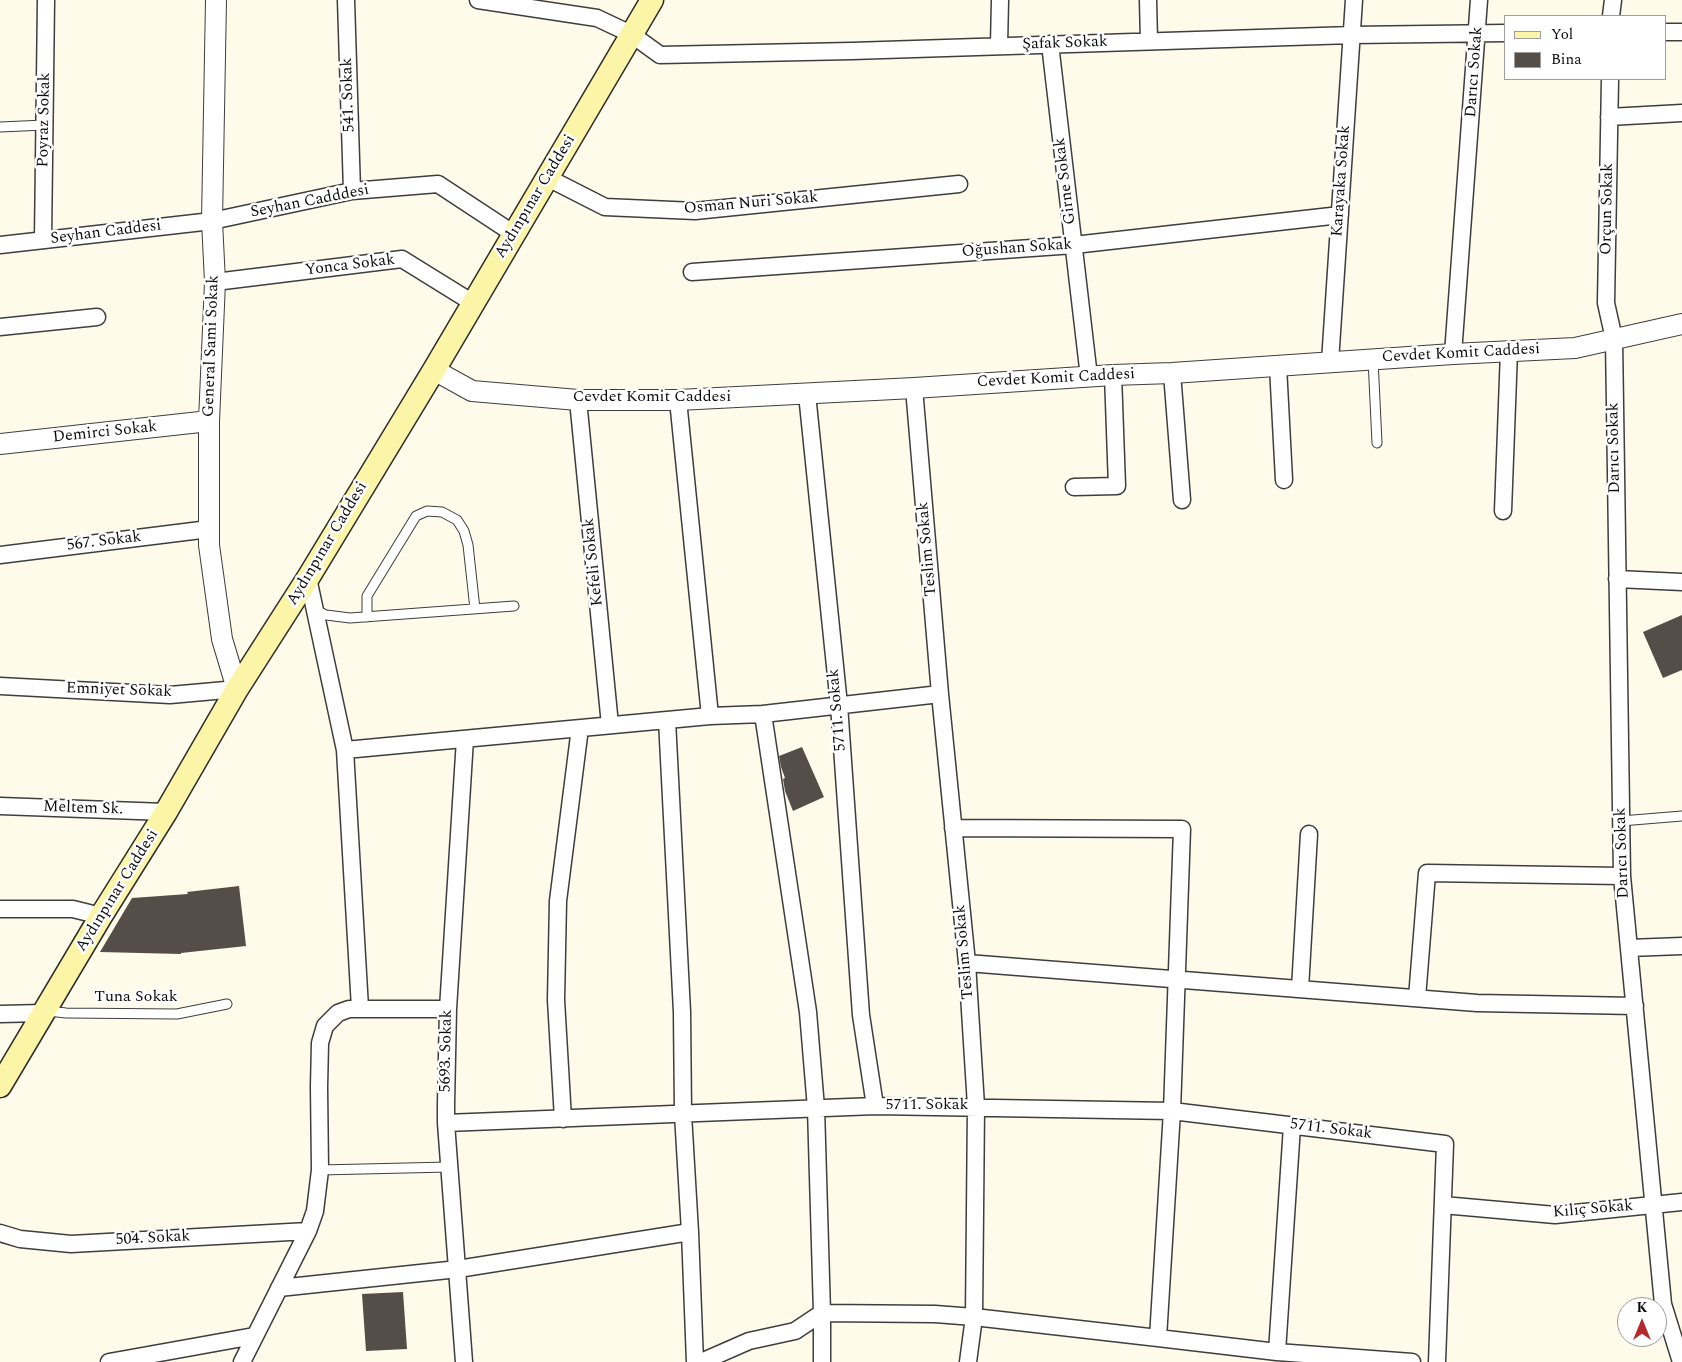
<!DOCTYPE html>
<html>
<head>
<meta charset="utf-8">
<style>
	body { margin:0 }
	#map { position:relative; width:1682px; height:1362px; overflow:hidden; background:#fefbea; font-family:Spectral,serif }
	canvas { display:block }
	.legend { position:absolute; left:1504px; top:15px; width:162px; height:65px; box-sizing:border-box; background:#fff; border:1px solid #9d9d9d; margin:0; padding:6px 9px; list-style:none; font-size:15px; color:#0b0b0b }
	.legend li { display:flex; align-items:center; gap:10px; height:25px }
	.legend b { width:25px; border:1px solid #9d9d9d }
	.north { position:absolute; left:1617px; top:1297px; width:50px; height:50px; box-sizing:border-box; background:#fff; border:1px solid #9d9d9d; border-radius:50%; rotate:0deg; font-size:14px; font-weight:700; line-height:20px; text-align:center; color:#0b0b0b }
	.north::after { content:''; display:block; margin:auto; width:18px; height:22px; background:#b6282b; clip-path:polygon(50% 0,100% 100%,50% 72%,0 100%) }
</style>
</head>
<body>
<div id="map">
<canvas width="1682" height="1362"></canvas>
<ul class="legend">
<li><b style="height:6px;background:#fcf5a7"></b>Yol</li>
<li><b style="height:14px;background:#544d48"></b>Bina</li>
</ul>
<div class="north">K</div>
</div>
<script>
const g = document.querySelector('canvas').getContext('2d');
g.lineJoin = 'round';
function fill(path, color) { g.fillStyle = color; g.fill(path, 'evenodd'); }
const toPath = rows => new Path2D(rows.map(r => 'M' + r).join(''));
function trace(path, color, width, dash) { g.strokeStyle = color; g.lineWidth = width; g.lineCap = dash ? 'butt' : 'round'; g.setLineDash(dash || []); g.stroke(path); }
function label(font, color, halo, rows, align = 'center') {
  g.font = font + ' Spectral,serif'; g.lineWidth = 5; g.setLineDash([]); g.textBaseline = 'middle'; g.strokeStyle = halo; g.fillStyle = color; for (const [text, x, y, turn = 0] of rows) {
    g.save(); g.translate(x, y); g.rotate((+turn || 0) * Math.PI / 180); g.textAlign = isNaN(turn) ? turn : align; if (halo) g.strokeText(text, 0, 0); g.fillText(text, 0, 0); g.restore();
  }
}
const building = toPath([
	[1682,615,1682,670,1663,678,1643,632],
	[802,747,824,797,793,811,785,791,783,779,785,778,781,767,779,756],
	[239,886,246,946,181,953,181,954,100,952,132,898,188,894,187,892],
	[403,1292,407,1349,366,1351,362,1294]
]);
const service = toPath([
	[0,127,45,125],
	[1373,359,1377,443],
	[315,610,326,615,350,618,514,606],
	[367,617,367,596,416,516,427,511,442,512,457,520,464,531,468,545,475,609],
	[1621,821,1682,816],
	[48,1011,66,1013,177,1014,227,1004],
	[320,1170,449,1167]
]);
const minor = toPath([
	[346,0,352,191],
	[478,0,597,18,631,34,660,55,852,51,1352,35,1506,33],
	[1148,0,1149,41],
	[1611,16,1613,0],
	[1666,32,1682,32],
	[1050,44,1089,377],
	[999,46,1000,0],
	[1610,79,1606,303,1614,339,1622,876,1663,1304,1681,1362],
	[1609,117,1682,113],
	[548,178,605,207,695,211,959,184],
	[43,240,46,0],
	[0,245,212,221,352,191,438,184,514,234],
	[692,272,1074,245,1340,215],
	[215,282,402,259,473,303],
	[0,327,97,317],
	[1453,354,1479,0],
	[1330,362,1354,0],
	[1278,366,1284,480],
	[1172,373,1182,500],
	[807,394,839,705,861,1015,875,1106,1172,1111,1445,1144,1437,1362],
	[578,400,610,725],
	[678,400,710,716],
	[1074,487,1117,486,1113,375],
	[1503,511,1509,351],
	[0,555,209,529],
	[308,578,345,750,360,1008],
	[1617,579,1682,582],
	[0,686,170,695,237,689],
	[667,720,682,1012,683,1114,690,1232,695,1362],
	[345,750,710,716,763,714,940,694],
	[0,806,166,812],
	[953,828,1182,829,1172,1111,1158,1338,1277,1352,1412,1362],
	[0,909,73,909,101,916],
	[1629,948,1682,946],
	[967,963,1477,1003,1635,1006],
	[1300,989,1309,834],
	[1417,998,1427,873,1622,876],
	[0,1014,43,1013],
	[563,1119,556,1000,558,901,580,728],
	[446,1123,875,1106],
	[1443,1205,1555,1215,1682,1202],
	[0,1233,20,1239,71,1244,308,1231],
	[279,1288,458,1269,690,1232],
	[1277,1352,1292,1126],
	[109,1362,254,1336],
	[242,1362,308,1231,315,1211,320,1170,319,1087,320,1043,325,1026,338,1013,349,1009,448,1009],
	[464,1362,446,1123,446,1104,448,1009,465,739],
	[701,1362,749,1341,795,1331,822,1313,816,1108,808,1012,763,714],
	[822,1362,822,1313,935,1314,974,1317,976,1106,967,963,940,694,914,388],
	[968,1362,974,1317,1158,1338]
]);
const tertiary = toPath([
	[216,0,212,221,215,282,209,421,209,545,222,639,237,689],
	[434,370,472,391,578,400,678,400,914,388,1113,375,1172,373,1453,354,1575,348,1682,324],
	[0,444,209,421]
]);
const secondary = toPath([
	[0,1086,101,916,166,812,237,689,308,578,434,370,652,0]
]);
const streetNames = [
	["Şafak Sokak",1065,44,-2],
	["Darıcı Sokak",1475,72,-86],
	["541. Sokak",349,95,-92],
	["Poyraz Sokak",45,120,-89],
	["Girne Sokak",1066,181,-97],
	["Karayaka Sokak",1342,181,-86],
	["Aydınpınar Caddesi",536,197,-59],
	["Seyhan Cadddesi",310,202,-11],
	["Osman Nuri Sokak",751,204,-5],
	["Orçun Sokak",1608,209,-89],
	["Seyhan Caddesi",106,233,-7],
	["Oğushan Sokak",1017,249,-4],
	["Yonca Sokak",350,266,-7],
	["General Sami Sokak",212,346,-88],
	["Cevdet Komit Caddesi",1461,354,-3],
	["Cevdet Komit Caddesi",1056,379,-3],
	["Cevdet Komit Caddesi",652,398],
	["Demirci Sokak",105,433,-6],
	["Darıcı Sokak",1615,448,-91],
	["567. Sokak",104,542,-7],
	["Aydınpınar Caddesi",328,544,-59],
	["Teslim Sokak",928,549,-95],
	["Kefeli Sokak",594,562,-96],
	["Emniyet Sokak",119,691,2],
	["5711. Sokak",838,710,-95],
	["Meltem Sk.",83,809,2],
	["Darıcı Sokak",1623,853,-92],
	["Aydınpınar Caddesi",118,891,-58],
	["Teslim Sokak",965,952,-95],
	["Tuna Sokak",136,998],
	["5693. Sokak",447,1051,-89],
	["5711. Sokak",927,1106],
	["5711. Sokak",1331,1130,7],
	["Kılıç Sokak",1593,1210,-5],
	["504. Sokak",153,1239,-3]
];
fill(building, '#544d48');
trace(service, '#3e3e3e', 11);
trace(minor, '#3e3e3e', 19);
trace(tertiary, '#3e3e3e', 22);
trace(secondary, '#2d2d2d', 25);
trace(service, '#fff', 9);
trace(minor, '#fff', 16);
trace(tertiary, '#fff', 20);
trace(secondary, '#fcf5a7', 22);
label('16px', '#0b0b0b', '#fff', streetNames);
</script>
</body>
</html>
